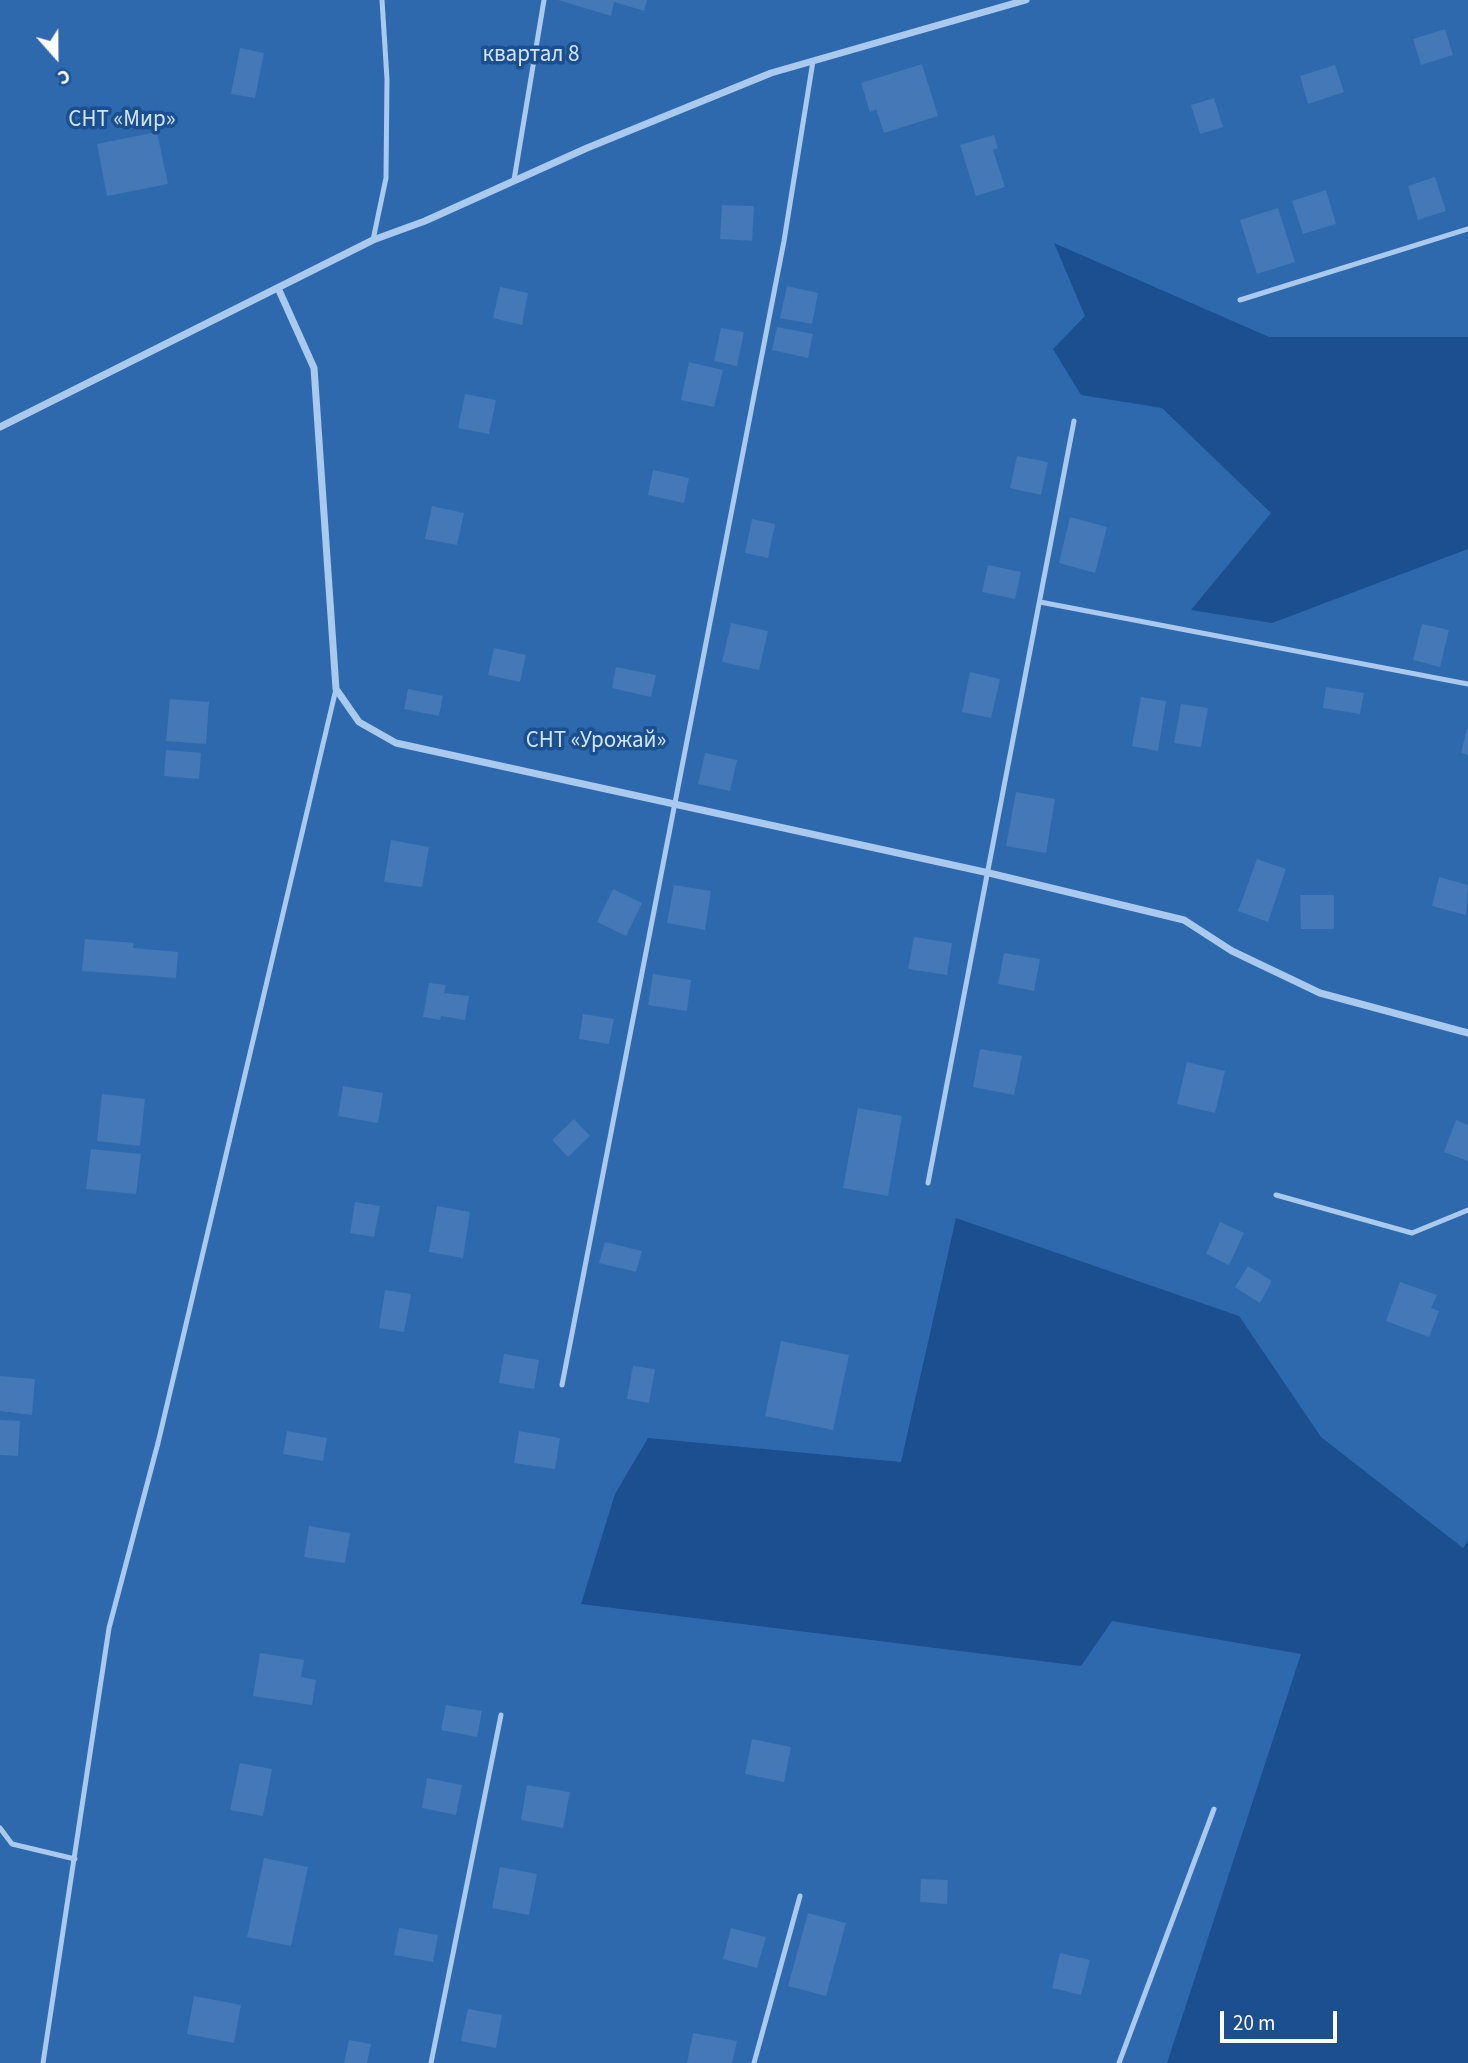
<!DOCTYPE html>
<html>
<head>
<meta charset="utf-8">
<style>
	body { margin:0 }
	#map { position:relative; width:1468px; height:2063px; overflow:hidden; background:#1b4f8f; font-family:"Source Sans 3",sans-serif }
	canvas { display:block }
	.north { position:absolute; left:21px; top:21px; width:70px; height:70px; -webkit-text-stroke:5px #1b4f8f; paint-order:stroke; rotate:159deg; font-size:19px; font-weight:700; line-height:28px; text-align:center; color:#fff }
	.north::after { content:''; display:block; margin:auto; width:24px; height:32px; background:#fff; clip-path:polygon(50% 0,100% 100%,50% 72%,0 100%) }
	.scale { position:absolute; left:1220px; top:2011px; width:117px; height:32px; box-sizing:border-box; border:4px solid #fff; border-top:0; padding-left:9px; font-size:21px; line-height:24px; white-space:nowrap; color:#fff; -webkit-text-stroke:5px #1b4f8f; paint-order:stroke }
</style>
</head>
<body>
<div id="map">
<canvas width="1468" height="2063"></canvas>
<div class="north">С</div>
<div class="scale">20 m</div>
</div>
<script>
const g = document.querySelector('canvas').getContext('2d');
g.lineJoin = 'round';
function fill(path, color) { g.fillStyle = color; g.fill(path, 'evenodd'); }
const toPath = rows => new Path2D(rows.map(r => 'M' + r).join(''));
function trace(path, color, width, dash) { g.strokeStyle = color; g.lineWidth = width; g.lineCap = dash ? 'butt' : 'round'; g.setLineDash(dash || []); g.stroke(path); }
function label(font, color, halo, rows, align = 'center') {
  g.font = font + ' "Source Sans 3",sans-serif'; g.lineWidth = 7; g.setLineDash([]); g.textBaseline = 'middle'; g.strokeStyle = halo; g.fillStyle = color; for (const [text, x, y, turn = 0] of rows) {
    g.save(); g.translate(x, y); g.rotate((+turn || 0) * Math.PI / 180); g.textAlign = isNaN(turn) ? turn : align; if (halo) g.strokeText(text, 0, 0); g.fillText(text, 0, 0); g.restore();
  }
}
const green = toPath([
	[0,0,1468,0,1468,337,1269,337,1054,243,1085,316,1053,349,1081,395,1162,408,1271,513,1191,610,1272,623,1468,549,1468,1541,1463,1548,1321,1437,1239,1316,956,1218,901,1462,648,1438,615,1494,581,1604,1081,1666,1112,1621,1301,1654,1167,2063,0,2063]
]);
const building = toPath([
	[558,0,647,0,644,11,614,2,611,16],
	[1445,29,1453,55,1421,65,1413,39],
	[240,48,264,53,255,98,231,94],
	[922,64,938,116,884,133,876,109,870,112,861,83],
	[1335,65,1344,92,1308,104,1300,76],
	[1214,98,1223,127,1200,134,1191,105],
	[157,132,168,184,107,196,97,144],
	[994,135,998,148,993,150,1005,187,976,196,960,145],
	[1435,177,1446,211,1418,220,1408,186],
	[1326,190,1336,224,1303,234,1292,201],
	[722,205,754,206,752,241,720,239],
	[1278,208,1295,262,1257,274,1240,220],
	[787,286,818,293,812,324,780,318],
	[500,287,528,293,522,325,493,318],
	[777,327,813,334,808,358,772,350],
	[721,328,744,332,737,366,714,361],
	[689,362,723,370,714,407,681,400],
	[465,394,496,400,489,434,458,428],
	[1017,456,1048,462,1041,495,1010,488],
	[653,470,689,478,684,503,648,495],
	[432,506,464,513,457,545,425,539],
	[1070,517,1107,527,1095,573,1059,563],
	[752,519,775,524,768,558,745,553],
	[988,565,1021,572,1015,599,982,592],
	[731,623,768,631,759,670,722,662],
	[1422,624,1449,630,1440,667,1413,660],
	[494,648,526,655,520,682,488,675],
	[616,667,656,675,651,697,612,688],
	[970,672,1000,679,991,718,962,712],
	[1326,687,1364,693,1360,714,1323,708],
	[408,689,443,696,439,716,404,709],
	[1141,697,1166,701,1158,751,1132,746],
	[170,699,209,702,206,744,166,741],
	[1181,704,1208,708,1201,747,1174,743],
	[1467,729,1468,729,1468,755,1461,753],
	[166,750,201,753,199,779,164,776],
	[705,753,737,760,730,791,698,784],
	[1016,792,1055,799,1046,853,1006,846],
	[391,840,429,847,422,887,384,882],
	[1257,859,1286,869,1268,922,1238,911],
	[1439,877,1468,885,1466,915,1432,906],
	[674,885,711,891,705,930,667,923],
	[613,889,642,903,626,936,597,922],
	[1300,895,1334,895,1334,929,1301,929],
	[914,937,952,943,947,975,908,969],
	[85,939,134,943,133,948,178,952,176,978,82,971],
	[1004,953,1040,959,1034,991,998,984],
	[653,974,691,980,687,1011,648,1005],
	[429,983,446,985,444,993,469,996,465,1020,441,1016,440,1020,423,1017],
	[583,1014,614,1019,609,1044,579,1039],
	[980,1049,1022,1056,1014,1095,973,1087],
	[1187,1062,1225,1071,1215,1113,1177,1104],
	[343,1086,383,1093,378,1123,338,1116],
	[102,1094,145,1099,140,1146,97,1141],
	[858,1108,902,1116,888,1196,843,1188],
	[574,1119,590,1136,568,1157,552,1140],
	[1456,1120,1468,1125,1468,1161,1444,1152],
	[91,1149,141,1154,136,1194,86,1189],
	[355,1202,380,1206,374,1237,350,1233],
	[437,1206,470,1212,463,1258,429,1252],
	[1220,1222,1244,1233,1229,1265,1206,1254],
	[605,1242,642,1251,636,1272,599,1263],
	[1248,1266,1272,1281,1260,1303,1235,1287],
	[1400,1282,1437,1295,1431,1308,1439,1311,1429,1337,1386,1321],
	[385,1290,411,1294,404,1332,379,1328],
	[781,1341,849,1355,833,1430,765,1416],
	[504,1354,539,1360,534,1389,499,1383],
	[633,1366,655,1369,649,1403,627,1399],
	[0,1376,35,1379,32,1415,0,1411],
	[0,1420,20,1421,18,1456,0,1455],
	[287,1431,327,1438,323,1461,283,1454],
	[519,1431,560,1438,555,1469,514,1463],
	[309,1526,350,1533,345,1563,304,1557],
	[260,1653,304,1660,301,1677,316,1680,312,1705,253,1696],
	[446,1705,482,1711,477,1737,441,1730],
	[752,1739,791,1747,784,1782,745,1774],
	[240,1763,272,1769,263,1816,230,1810],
	[427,1778,462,1785,456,1815,422,1808],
	[527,1785,570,1792,563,1828,521,1820],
	[264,1858,308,1867,291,1946,247,1937],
	[500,1867,537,1874,529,1915,492,1908],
	[921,1879,948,1880,947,1904,920,1902],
	[808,1913,846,1923,826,1996,788,1986],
	[399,1928,438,1935,433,1962,394,1955],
	[731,1928,766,1937,757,1968,723,1959],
	[1060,1953,1090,1960,1081,1995,1052,1988],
	[194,1996,241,2005,234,2043,187,2034],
	[468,2009,502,2015,496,2048,461,2041],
	[693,2033,737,2041,732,2063,687,2063],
	[349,2040,371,2044,367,2063,344,2063]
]);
const service = toPath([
	[514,180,544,0],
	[373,240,386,178,387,79,382,0],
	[1240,300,1468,229],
	[1040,602,1468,684],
	[928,1183,1074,421],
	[1276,1195,1412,1233,1468,1210],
	[562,1385,784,241,813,61],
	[0,1828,12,1844,75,1859],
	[43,2063,109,1628,158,1443,336,689],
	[431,2063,501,1715],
	[754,2063,800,1896],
	[1119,2063,1214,1809]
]);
const minor = toPath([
	[278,288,314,368,336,689,359,722,396,743,989,873,1184,920,1232,951,1320,993,1468,1033],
	[0,427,373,240,425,221,587,148,771,73,1026,0]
]);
const parkNames = [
	["квартал 8",531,56],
	["СНТ «Мир»",122,121],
	["СНТ «Урожай»",596,742]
];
fill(green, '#2e69ad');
fill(building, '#4478b7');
trace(service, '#a9c9ee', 5);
trace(minor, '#a9c9ee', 7);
label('23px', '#cfe3fa', '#1b4f8f', parkNames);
</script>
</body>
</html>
